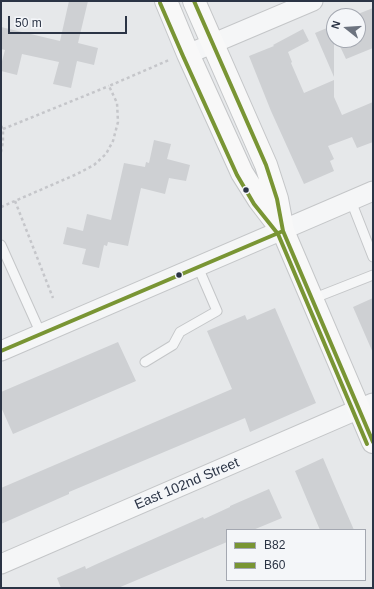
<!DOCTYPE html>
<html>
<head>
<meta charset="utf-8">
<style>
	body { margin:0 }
	#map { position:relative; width:374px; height:589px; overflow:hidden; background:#e6e8ea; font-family:Arial,sans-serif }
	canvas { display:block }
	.frame { position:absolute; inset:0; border:2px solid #2b3445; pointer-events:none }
	.legend { position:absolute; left:226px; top:529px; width:140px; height:52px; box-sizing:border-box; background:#f4f6f9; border:1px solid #a4a8b1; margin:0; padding:5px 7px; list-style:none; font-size:12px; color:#2b3445 }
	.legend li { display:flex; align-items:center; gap:8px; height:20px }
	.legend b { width:20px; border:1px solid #a4a8b1 }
	.north { position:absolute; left:326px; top:8px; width:40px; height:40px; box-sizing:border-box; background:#f4f6f9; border:1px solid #a4a8b1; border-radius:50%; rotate:287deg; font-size:11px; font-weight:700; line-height:16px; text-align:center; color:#2b3445 }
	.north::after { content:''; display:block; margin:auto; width:14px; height:18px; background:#6c737f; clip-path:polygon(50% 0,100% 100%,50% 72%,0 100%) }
	.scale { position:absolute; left:8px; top:16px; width:119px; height:18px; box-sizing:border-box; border:2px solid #2b3445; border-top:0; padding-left:5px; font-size:12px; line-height:14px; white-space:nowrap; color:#2b3445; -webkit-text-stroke:3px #f4f6f9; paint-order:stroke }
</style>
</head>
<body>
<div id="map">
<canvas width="374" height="589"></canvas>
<div class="frame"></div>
<ul class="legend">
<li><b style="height:5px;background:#799534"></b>B82</li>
<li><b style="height:5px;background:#799534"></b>B60</li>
</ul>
<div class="north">N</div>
<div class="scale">50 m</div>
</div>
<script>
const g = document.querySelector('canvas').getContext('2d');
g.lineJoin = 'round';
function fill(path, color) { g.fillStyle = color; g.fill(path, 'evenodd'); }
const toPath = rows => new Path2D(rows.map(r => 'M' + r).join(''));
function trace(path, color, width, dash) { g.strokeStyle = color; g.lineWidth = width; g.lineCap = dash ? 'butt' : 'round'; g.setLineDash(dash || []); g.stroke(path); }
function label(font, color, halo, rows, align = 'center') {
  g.font = font + ' Arial,sans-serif'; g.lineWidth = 4; g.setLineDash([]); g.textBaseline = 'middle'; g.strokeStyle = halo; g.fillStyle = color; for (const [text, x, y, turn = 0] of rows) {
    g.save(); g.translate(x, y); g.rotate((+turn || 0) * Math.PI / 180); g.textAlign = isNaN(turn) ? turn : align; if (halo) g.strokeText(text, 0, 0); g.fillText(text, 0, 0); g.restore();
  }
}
const building = toPath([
	[69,1,88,1,78,43,98,48,94,65,77,61,71,88,53,84,59,62,22,54,17,75,1,71,1,65,5,50,1,49,1,27,60,41],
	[373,8,373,48,346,59,337,40,358,40,358,14],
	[334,25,334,77,315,33],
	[303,29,309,41,288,52,292,62,291,63,304,93,334,80,334,97,342,115,373,102,373,142,357,148,352,137,328,146,334,159,330,161,334,171,304,184,271,111,249,56,274,46,273,45],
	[154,140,171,144,167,159,190,165,186,181,169,178,165,194,141,188,128,246,108,242,107,246,104,245,99,268,82,264,86,249,63,244,67,227,83,231,87,214,111,220,124,163,145,167,146,162,149,163],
	[373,298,373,353,353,307],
	[275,308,316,403,250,432,245,418,69,492,69,494,1,524,1,488,232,389,207,331,245,315,247,320],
	[118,342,136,381,13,434,1,407,1,392],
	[323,458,334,484,354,530,320,530,311,509,295,471],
	[269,489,282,518,253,530,227,530,227,542,118,588,61,588,57,578,85,566,86,569,99,563,203,517,204,519,230,507,230,506]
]);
const path = toPath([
	[1,126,3,129,3,142,1,152],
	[3,129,109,86],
	[15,201,53,298],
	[1,207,77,174,94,165,106,154,113,141,118,122,117,103,109,86,169,60]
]);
const service = toPath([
	[351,201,373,257],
	[1,245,41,334],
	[312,299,373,275],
	[145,362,173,345,180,332,217,311,198,267]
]);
const minor = toPath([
	[188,54,313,1],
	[1,351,373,191],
	[1,564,373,403]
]);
const secondary = toPath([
	[166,1,188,54,242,173,259,200,282,230],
	[194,1,266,165,277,199,283,231,373,442]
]);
const bus1 = toPath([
	[194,1,266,165,277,199,283,231,373,442],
	[1,351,283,231]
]);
const bus2 = toPath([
	[160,3,183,56,237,175,254,204,278,234,367,444]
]);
const markers = [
	[246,190,3.5,"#2b3445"],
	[179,275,3.5,"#2b3445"]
];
const streetNames = [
	["East 102nd Street",187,484,-23]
];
fill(building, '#ced0d3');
trace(service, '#c4c6c8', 11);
trace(minor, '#c4c6c8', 21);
trace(secondary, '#c4c6c8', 24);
trace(path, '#c5c6ca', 2.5, [3, 3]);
trace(service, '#f5f6f7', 9);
trace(minor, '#f5f6f7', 19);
trace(secondary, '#f8f8f8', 22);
trace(bus1, '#799534', 4);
trace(bus2, '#799534', 4);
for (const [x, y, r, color] of markers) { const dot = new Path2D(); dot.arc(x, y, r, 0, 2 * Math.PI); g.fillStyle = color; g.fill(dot); trace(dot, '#f4f6f9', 1.5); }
label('14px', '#2b3445', '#f4f6f9', streetNames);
</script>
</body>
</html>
